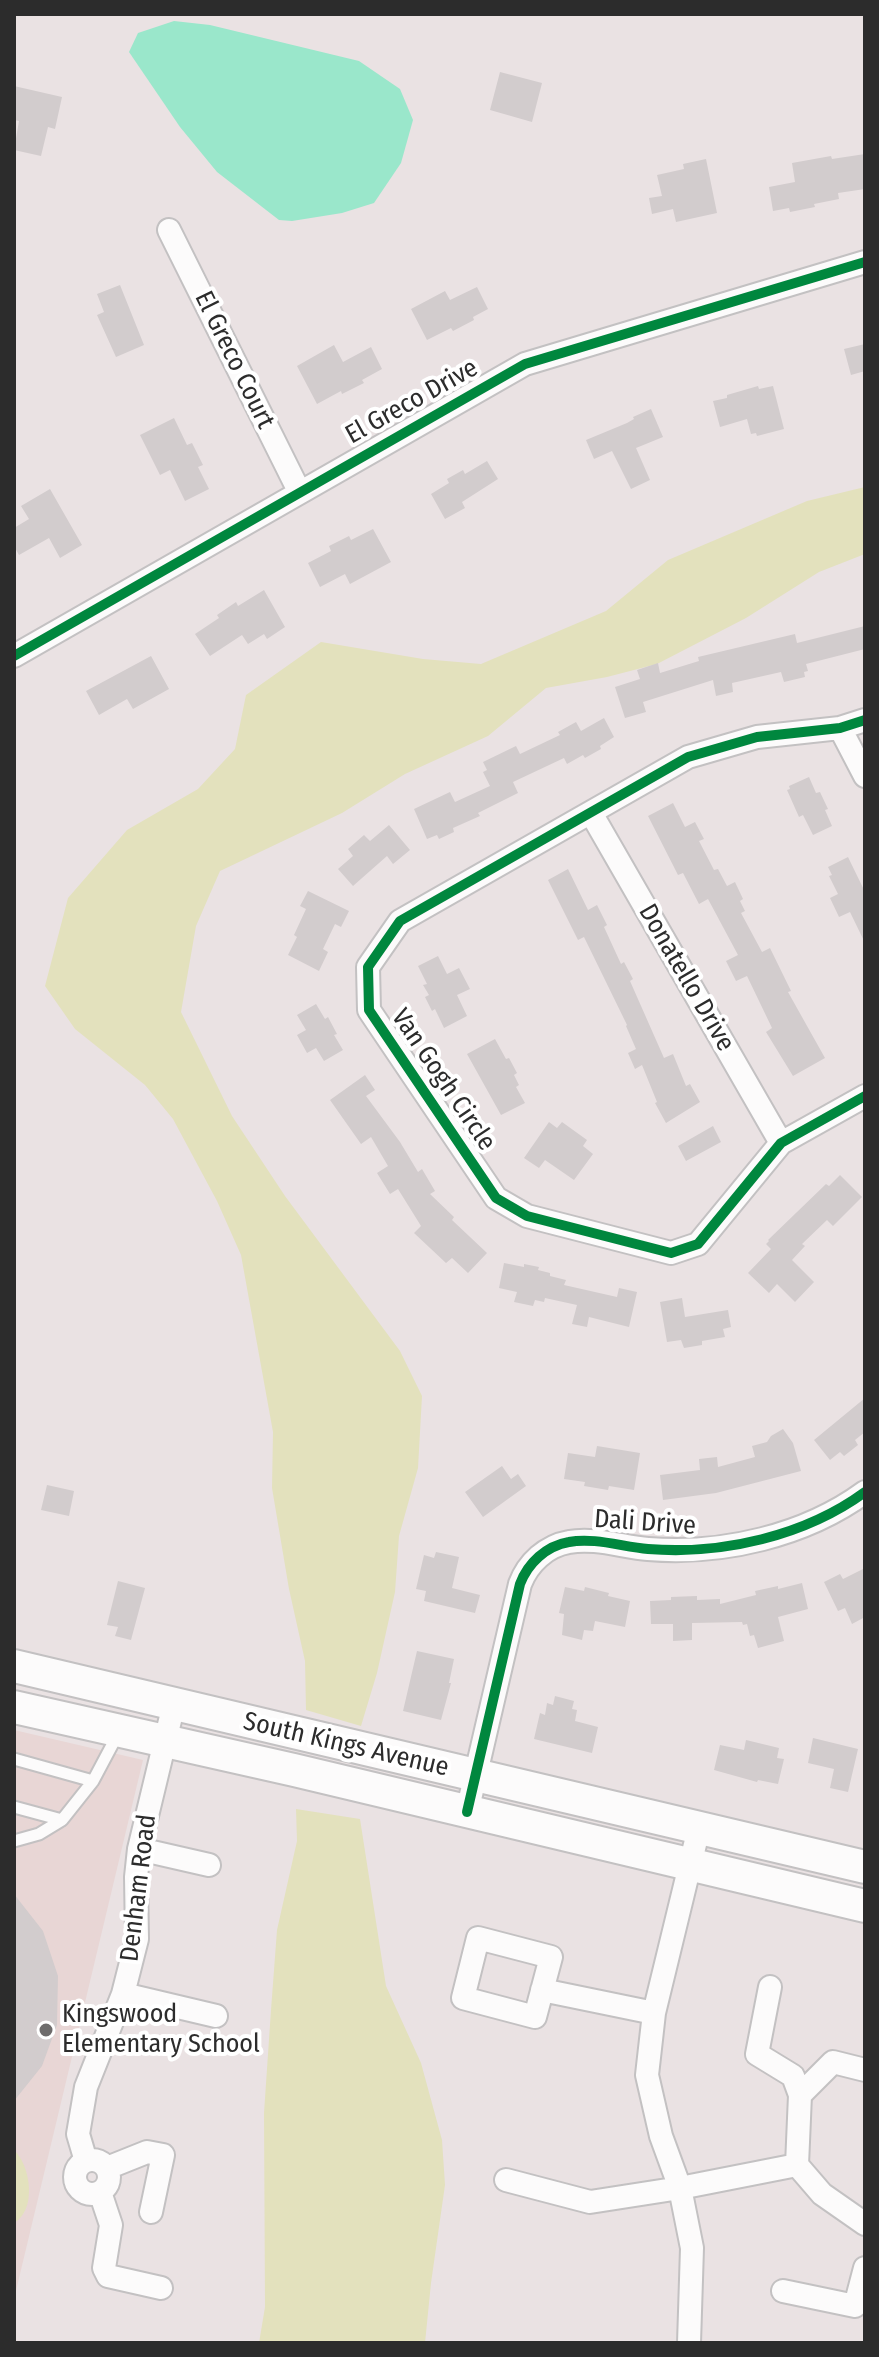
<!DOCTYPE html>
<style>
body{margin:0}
#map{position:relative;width:879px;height:2357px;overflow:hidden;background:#eae2e3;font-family:"Fira Sans Condensed",sans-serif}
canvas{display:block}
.frame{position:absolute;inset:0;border:16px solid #2c2c2c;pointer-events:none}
</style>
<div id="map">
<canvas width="879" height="2357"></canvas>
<div class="frame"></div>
</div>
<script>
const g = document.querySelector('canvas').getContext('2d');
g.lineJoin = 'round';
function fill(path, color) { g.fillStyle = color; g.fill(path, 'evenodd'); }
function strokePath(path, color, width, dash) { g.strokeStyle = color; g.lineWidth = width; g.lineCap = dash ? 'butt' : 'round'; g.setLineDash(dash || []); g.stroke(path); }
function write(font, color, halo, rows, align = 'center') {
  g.font = font + ' "Fira Sans Condensed",sans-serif'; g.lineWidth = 8; g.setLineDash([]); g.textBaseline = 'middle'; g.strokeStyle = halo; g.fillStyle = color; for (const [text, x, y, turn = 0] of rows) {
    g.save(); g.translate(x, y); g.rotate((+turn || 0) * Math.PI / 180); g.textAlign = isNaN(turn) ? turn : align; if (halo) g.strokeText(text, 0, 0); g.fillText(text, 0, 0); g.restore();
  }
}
const education = new Path2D(`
 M14,1730l129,30 -129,539z`);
const green = new Path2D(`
 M865,487v67l-46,18 -73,46 -89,46 -50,13 -61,11 -58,48 -83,38 -63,39 -122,58 -24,55 -15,86 51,104 53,80 115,155 22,45 -4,72 -19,68 -4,56 -18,81 -16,53 -55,-16 -1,-49 -16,-72 -17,-101 1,-56 -32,-177 -24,-54 -44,-82 -28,-34 -70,-56 -30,-43 23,-88 59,-68 71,-41 37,-40 11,-54 75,-53 102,17 58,5 125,-53 62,-51 139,-59z
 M296,1809l64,10 26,167 35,77 21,77 3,45 -14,98 -6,60h-166l6,-36 -1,-194 7,-103 6,-80 20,-89z
 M14,2150c17,16 23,60 0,73z`);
const water = new Path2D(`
 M174,21l36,4 149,36 41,28 13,31 -12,43 -27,40 -32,10 -50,8 -13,-1 -62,-48 -37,-45 -51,-75 9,-19z`);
const building = new Path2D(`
 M500,72l42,11 -10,39 -42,-12z
 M14,86l48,11 -7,32 -7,-2 -7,29 -27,-6 5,-29 -5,-1z
 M865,154v35l-27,4 1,6 -25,5 1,3 -25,5 -1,-4 -16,3 -4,-24 26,-5 -3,-19 39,-7 1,3z
 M706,159l11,54 -41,9 -3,-13 -21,5 -3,-16 13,-2 -5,-21 27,-6 -1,-5z
 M120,285l24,60 -28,12 -19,-42 7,-3 -7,-18z
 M477,287l11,22 -15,8 1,3 -21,11 -2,-3 -24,12 -16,-31 34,-18 5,9z
 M865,344v27l-14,4 -7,-26z
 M334,345l9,17 28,-15 11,22 -20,11 2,3 -22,11 -1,-3 -24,13 -20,-38z
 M758,386l1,3 14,-3 11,43 -27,7 -1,-3 -5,1 -4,-15 -27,8 -7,-26 14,-3v-3z
 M651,409l12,28 -27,11 14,32 -19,9 -19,-38 -18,8 -8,-19 41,-17 7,-4 -1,-2z
 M174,418l13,27 5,-2 11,22 -5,2 11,22 -24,12 -15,-31 -10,5 -20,-40z
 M487,461l11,18 -36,23 3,6 -20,11 -14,-25 18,-11 -2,-4 16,-9 2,4z
 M50,489l32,56 -22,13 -11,-20 -30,17 -5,-9v-18l15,-9 -8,-13z
 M373,529l18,33 -41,22 -5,-10 -25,13 -12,-24 23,-12 -2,-5 20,-10 2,4z
 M264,590l21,37 -18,12 -3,-5 -16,10 -6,-9 -32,21 -15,-22 24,-16 -2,-3 19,-13 2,4z
 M865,626v23l-59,15 2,7 -4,1 1,5 -21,5 -3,-10 -49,11 1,9 -17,4 -3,-16 -70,22 3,10 -21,6 -10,-31 25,-8 -3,-9 21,-7 2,10 39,-12 -1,-4 97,-23 2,9z
 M151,656l18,33 -36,20 -6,-10 -28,16 -13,-24z
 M604,718l10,19 -14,9 1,3 -16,9 -2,-3 -16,9 -3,-6 -51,24 5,11 -40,20 2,3 -27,12 1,4 -15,7 -2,-4 -10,4 -13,-30 36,-17 5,10 35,-16 -7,-14 4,-2 -4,-8 33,-16 4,8 40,-19 -2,-3 18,-10 5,9z
 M809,777l7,16 4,-1 8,17 -3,1 7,16 -19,9 -10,-20 -4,2 -12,-27 3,-1 -1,-3z
 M673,803l12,24 10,-5 9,17 -5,2 15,29 4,-1 9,17 8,-4 8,17 -3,2 5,10 -4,2 21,39 8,-4 21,43 -3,1 37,66 -32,18 -27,-44 6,-4 -25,-52 -11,5 -10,-20 12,-6 -30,-56 -9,5 -16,-31 -5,2 -30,-59z
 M389,825l21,25 -17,14 -6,-8 -34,30 -15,-17 15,-13 -5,-7 16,-14 6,6z
 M848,857l17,35v51l-15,-31 -11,5 -9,-19 8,-4 -9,-18 3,-1 -4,-8z
 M568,869l20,41 9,-5 10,20 -3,2 17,37 3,-2 9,17 -3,2 34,77 9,-4 13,32 4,-2 10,18 -34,21 -11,-20 2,-1 -15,-37 -7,4 -7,-16 8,-4 -10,-23 1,-1 -43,-88 -6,3 -30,-60z
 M308,891l41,20 -8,16 -6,-3 -12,25 5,3 -9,19 -31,-16 9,-18 -3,-2 12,-26 -6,-3z
 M438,956l9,18 12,-6 11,21 -13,6 10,21 -23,12 -9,-19 -3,2 -7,-14 4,-2 -6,-10 4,-1 -9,-18z
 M316,1004l9,15 3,-2 9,17 -3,1 9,15 -19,11 -8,-13 -9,5 -10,-18 9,-5 -9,-15z
 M495,1039l11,20 3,-1 8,15 -3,2 5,10 -3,2 9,16 -24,12 -34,-61z
 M365,1075l10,15 -9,6 34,46 18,30 4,-3 13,22 -5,3 24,23 -2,3 35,33 -19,20 -16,-15 -6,5 -32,-30 7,-7 -23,-37 -8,5 -13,-21 11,-7 -17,-29 -10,7 -31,-44z
 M549,1122l8,6 5,-6 25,18 -4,6 10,8 -19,26 -29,-20 -6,8 -15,-10z
 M713,1126l8,16 -35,19 -8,-15z
 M840,1175l22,22 -29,29 -6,-6 -25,24 3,2 -13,14 22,22 -19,20 -18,-18 -8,9 -21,-20 23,-24 -5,-5 3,-3 -1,-1 58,-56 3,2z
 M504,1263l20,4v-3l15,3 -1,3 12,3v3l16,4 -2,5 53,12 2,-9 18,4 -8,35 -40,-10 -2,10 -15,-3 5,-19 -32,-7 -1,4 -9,-2 -2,6 -19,-4 3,-10 -18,-4z
 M682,1298l3,19 43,-7 3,17 -8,2 2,8 -23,4v4l-18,3 -3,-8 -14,2 -7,-40z
 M865,1398v34l-10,8 3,5 -14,11 -4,-4 -10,8 -16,-20z
 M783,1429l10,14 8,28 -85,22 -53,7 -3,-25 40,-5 -1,-11 18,-2 1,10 37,-10 -3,-11 15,-4 4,-6z
 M597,1446l43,7 -6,37 -25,-4 -1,4 -24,-4 1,-4 -21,-3 4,-26 27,4z
 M502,1466l9,13 7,-5 8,12 -43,31 -18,-25z
 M47,1485l27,6 -5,25 -28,-6z
 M436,1552l23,5 -7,31 28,7 -5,18 -51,-12 2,-10 -10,-2 8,-34 10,3z
 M865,1568v49l-13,7 -7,-16 -7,3 -14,-29 16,-8 3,5z
 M118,1581l27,7 -14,52 -16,-4 3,-9 -11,-2z
 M802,1583l6,26 -30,8 6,24 -26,7 -4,-13 -4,1 -3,-12 -4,1 -1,-3 -50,1v17l-19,1v-17h-22l-1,-23 21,-1v-3l26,-1v4l23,-1v5l36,-9 -1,-4 23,-5v3z
 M565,1587l19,4 1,-4 24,6 -1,3 22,5 -5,26 -30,-6 -2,10 -9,-1 -2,10 -20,-5 2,-21 -5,-1z
 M417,1651l37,8 -5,24h2l-10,37 -38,-9z
 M555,1696l19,5 -2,8 5,1 -2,11 23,6 -6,26 -58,-14 6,-26 5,2 2,-12 6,2z
 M813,1738l45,11 -10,43 -18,-4 4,-19 -26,-6z
 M746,1740l33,8 -2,10 7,1 -6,25 -20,-4 -1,2 -43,-12 6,-25 24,5z
 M14,1894l29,37 15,45 -1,49 -15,41 -28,35z`);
const lane = new Path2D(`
 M14,1759l79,22
 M14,1807l48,13 31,-39 26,-49
 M14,1841l25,-7 23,-14`);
const street = new Path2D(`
 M169,230l130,261
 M14,656l511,-292 340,-102
 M865,720l-25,8 -83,9 -69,20 -288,164 -32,46 1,43 127,188 31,18 144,37 27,-9 83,-101 84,-47
 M840,728l25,48
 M591,813l190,330
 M467,1812l53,-228c8,-21 26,-38 49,-42 25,-5 54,5 79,7 74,6 157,-13 217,-57
 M139,1849l70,16
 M478,1938l73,19 -16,60 -72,-19z
 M770,1987l-13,67 36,22 7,19 -3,70
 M542,1990l112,23
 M123,1994l93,22
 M800,2095l33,-33 32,8
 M75 2177a17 17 0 1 1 34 0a17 17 0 1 1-34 0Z
 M86,2161l-8,-27 8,-47 37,-93 14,-55 -1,-62 3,-28 35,-145
 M797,2165l25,29 43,30
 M107,2168l40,-16 16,3 -12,57
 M506,2180l84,22 90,-14 117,-23
 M100,2192l11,33 -7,43 4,8 53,12
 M783,2291l72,15 10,-38
 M689,2343l3,-95 -12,-60 -19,-52 -14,-61 7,-62 45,-185`);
const secondary = new Path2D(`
 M14,1666l851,201
 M14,1707l280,63 571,136`);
const cycleway = new Path2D(`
 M14,656l511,-292 340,-102
 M865,720l-25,8 -83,9 -69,20 -288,164 -32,46 1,43 127,188 31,18 144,37 27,-9 83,-101 84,-47
 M467,1812l53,-228c8,-21 26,-38 49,-42 25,-5 54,5 79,7 74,6 157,-13 217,-57`);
const markers = [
 [46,2030,8,"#6e6c6c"]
];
const streetNames = [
 ["El Greco Court",234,360,64],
 ["El Greco Drive",412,402,-29],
 ["Donatello Drive",686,978,60],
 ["Van Gogh Circle",443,1080,56],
 ["Dali Drive",645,1523,4],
 ["South Kings Avenue",346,1745,13],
 ["Denham Road",139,1888,-83]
];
const poiNames = [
 ["Kingswood",62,2015],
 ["Elementary School",62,2045]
];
fill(education, '#e8d6d5');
fill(green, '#e3e1bd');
fill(water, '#9ae7cb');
fill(building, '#d2cccd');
strokePath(lane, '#c3c1c2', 15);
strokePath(street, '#c3c1c2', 26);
strokePath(secondary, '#c3c1c2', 36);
strokePath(lane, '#fcfbfb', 11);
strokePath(street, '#fcfbfb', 22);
strokePath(secondary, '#fcfbfb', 32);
strokePath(cycleway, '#00873e', 10);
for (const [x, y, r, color] of markers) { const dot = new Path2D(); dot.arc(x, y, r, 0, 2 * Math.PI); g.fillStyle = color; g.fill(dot); strokePath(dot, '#fff', 3); }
write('26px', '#2c2c2c', '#fff', streetNames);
write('26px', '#2c2c2c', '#fff', poiNames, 'left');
</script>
